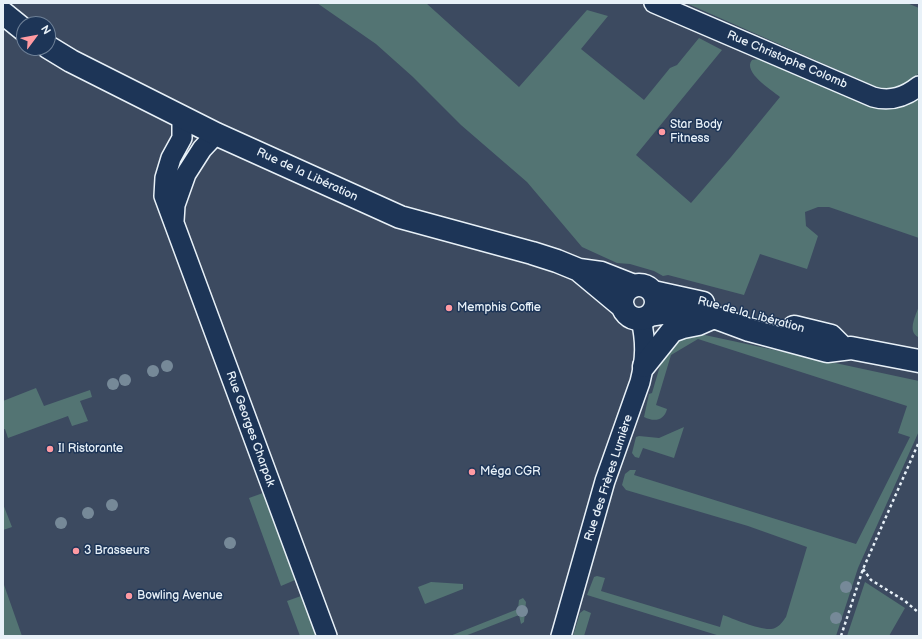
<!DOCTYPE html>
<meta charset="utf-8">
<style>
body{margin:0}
#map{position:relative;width:922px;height:639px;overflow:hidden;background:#2b3f5b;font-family:"Balsamiq Sans",sans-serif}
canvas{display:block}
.frame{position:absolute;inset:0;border:4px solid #e8f1f8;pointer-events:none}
.north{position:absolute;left:16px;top:16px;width:40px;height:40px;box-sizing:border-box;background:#1d3557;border:1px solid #6e8097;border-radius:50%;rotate:58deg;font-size:11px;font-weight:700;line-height:16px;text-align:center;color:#e8f1f8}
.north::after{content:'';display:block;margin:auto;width:14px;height:18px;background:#ff9aa2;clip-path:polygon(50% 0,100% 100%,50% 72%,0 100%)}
</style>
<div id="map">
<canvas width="922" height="639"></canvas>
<div class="frame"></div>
<div class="north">N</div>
</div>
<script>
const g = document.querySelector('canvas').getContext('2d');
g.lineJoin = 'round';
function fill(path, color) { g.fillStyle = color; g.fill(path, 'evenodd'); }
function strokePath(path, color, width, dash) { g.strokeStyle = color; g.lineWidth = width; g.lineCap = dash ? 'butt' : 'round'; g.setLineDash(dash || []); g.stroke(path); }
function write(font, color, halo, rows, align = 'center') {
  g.font = font + ' "Balsamiq Sans",sans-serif'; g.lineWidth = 3; g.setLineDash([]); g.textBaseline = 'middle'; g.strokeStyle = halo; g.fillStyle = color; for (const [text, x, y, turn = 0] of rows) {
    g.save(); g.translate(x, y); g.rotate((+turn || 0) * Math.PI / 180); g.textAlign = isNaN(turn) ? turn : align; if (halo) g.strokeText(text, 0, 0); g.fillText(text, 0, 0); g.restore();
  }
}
const built = new Path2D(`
 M3,3h916v633h-916zM24,24h24v24h-24z`);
const green = new Path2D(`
 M317,3h109l93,84 68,-77 21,6 -27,33 63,51 26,-32 7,-3 22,-27 23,12 -86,105 55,48 40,-46 49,-60c-8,-7 -38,-25 -28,-37l6,-1 126,49 35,-12v142l-90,-31h-11l-13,5 1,14 12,10 -11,33 -47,-15 -16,41 -76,-20 -5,1 -9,-5 -24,-7 -13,-1 -35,-16 -55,-65 -66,-57 -48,-48 -37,-33z
 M686,3h221l12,5v65c-13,12 -27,19 -45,13z
 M919,306v30l-1,1c-11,-6 -2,-22 1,-31z
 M700,334l219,47v50l-61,137 -22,68h-116l-133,-41 7,-18 3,-1 8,2 -4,13 119,36 3,-12c11,4 43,18 52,13 5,-2 8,-7 11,-11l21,-70 -59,-21 -122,-36 -4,-5 3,-11 5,-4h6l-2,5 222,69 54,-107 -12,-4 9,-27 -209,-67 -27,16 -15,50 11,4c-3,12 -13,13 -23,8l5,-23 3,-1 10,-34 14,-16 13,-7z
 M36,388l8,18 46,-16 2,7 -12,4 8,20 -16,5 -4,-10 -60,22 -3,-9h-2v-28z
 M684,427l-10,31 -31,-10 -4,10 -4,-1 -3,-4 4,-16 3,-1 20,2z
 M263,493l32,87 -14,6 -32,-88z
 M3,504l9,23 -9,3z
 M3,582l19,54h-19z
 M431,582l32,2v5l-38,15 -7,-17z
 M865,582l40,26 -16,28h-42z
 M301,596l16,40h-17l-13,-35z
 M523,598l3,4 -2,20 -3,2 -2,-9 -54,21h-15l68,-27 1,-9z
 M584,610l7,3 -7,23h-11l7,-23z`);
const path = new Path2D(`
 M863,569l8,11 34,21 14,12
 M841,636l22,-67 56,-127`);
const minor = new Path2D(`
 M654,3l219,94c18,5 32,0 46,-11
 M182,116v22l-11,20 -6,20 -1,18 163,440
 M174,221l1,-16 11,-31 16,-25 14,-15
 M561,636l44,-155 35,-99c6,-24 6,-40 1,-63`);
const secondary = new Path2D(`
 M3,13l21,17
 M48,47l23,14 145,73 184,83 132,36 25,8 22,9 22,3 33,13
 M581,272l42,35
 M622 302a17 17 0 1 1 34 0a17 17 0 1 1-34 0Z
 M653,292l50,11
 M650,315l26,-4h15l23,6 35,13 78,21 24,-3 68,13
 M794,327l37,9 13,13
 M644,366l28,-35 11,-4 15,-3 16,-7`);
const trees = [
 [167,366],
 [153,371],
 [125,380],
 [113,384],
 [112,505],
 [88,513],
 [61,523],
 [230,543],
 [846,587],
 [522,611],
 [836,618]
];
const markers = [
 [662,132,4,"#ff9aa2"],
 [449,308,4,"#ff9aa2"],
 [50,449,4,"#ff9aa2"],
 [472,472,4,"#ff9aa2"],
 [76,551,4,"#ff9aa2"],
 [129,596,4,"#ff9aa2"]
];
const streetNames = [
 ["Rue Christophe Colomb",787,60,23],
 ["Rue de la Libération",307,175,25],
 ["Rue de la Libération",751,315,15],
 ["Rue Georges Charpak",250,429,70],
 ["Rue des Frères Lumière",609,478,-72]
];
const poiNames = [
 ["Star Body",670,125],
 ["Fitness",670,139],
 ["Memphis Coffie",457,308],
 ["Il Ristorante",58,449],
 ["Méga CGR",480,472],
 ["3 Brasseurs",84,551],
 ["Bowling Avenue",137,596]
];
fill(built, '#3c4a60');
fill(green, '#537473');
strokePath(minor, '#e8f1f8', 22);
strokePath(secondary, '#e8f1f8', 25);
strokePath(path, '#e8f1f8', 2.5, [3, 3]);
strokePath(minor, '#1d3557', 19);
strokePath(secondary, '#1d3557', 22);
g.fillStyle = '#768998';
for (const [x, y] of trees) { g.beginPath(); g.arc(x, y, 6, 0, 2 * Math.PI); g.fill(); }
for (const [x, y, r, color] of markers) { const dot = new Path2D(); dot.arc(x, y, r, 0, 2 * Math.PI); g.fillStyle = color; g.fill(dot); strokePath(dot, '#1d3557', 1.5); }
write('12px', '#e8f1f8', '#1d3557', streetNames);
write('12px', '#e8f1f8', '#1d3557', poiNames, 'left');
</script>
